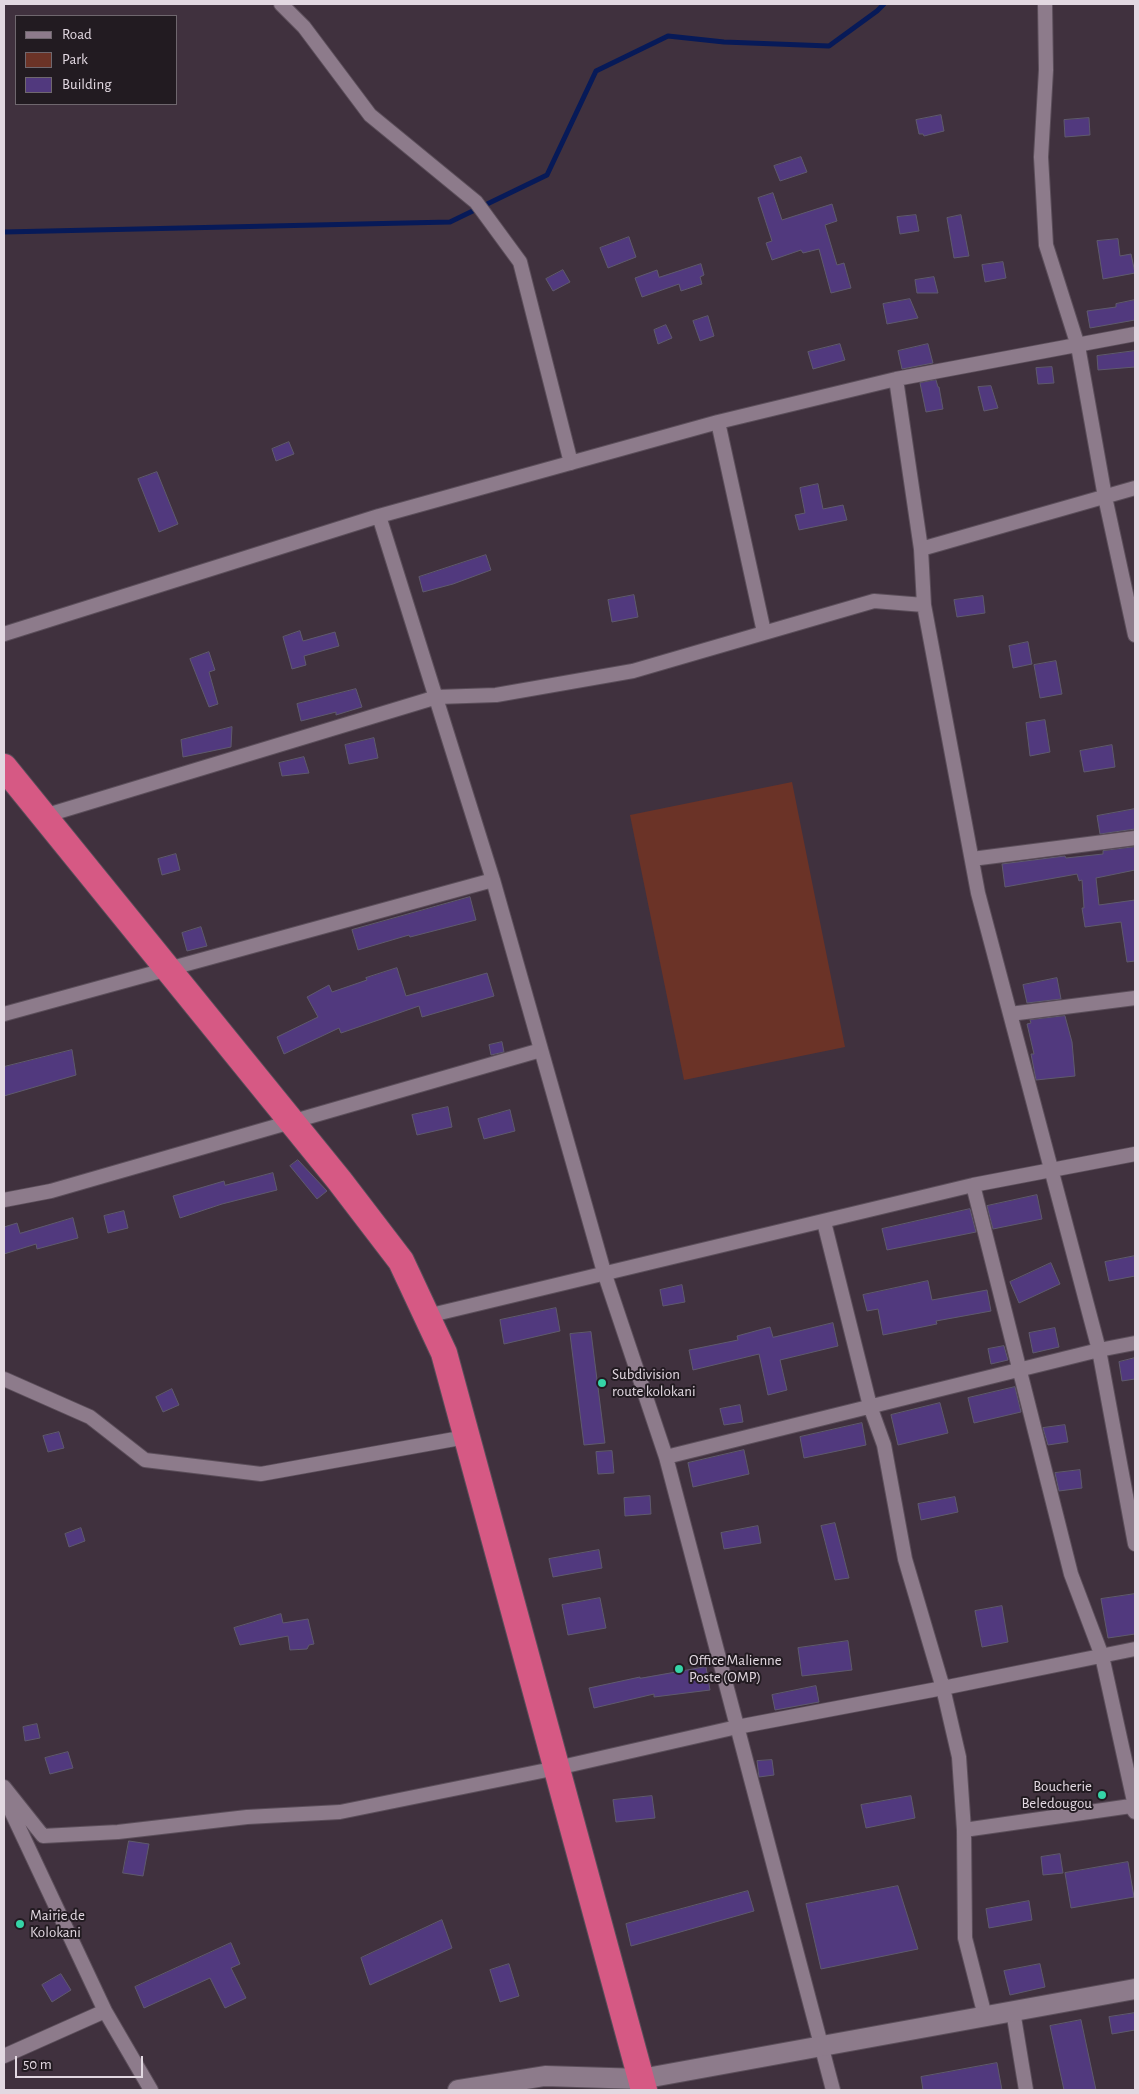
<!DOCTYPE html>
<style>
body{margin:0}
#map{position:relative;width:1139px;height:2094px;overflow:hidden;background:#40313e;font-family:"Alegreya Sans",sans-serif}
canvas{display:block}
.frame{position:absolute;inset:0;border:5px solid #e2d8e1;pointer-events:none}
.legend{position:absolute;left:15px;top:15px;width:162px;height:90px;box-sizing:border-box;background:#221b21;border:1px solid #6f676e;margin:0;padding:6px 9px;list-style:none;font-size:15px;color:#e2d8e1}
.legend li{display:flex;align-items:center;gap:10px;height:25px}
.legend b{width:25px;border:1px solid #6f676e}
.scale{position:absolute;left:15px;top:2056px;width:128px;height:22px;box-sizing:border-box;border:2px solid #e2d8e1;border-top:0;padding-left:6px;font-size:15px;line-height:18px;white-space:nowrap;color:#e2d8e1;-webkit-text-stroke:4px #221b21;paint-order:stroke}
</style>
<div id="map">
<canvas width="1139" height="2094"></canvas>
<div class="frame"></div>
<ul class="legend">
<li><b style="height:6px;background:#8d7b8b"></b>Road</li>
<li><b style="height:14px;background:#6b3327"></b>Park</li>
<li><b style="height:14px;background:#51397e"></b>Building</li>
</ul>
<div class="scale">50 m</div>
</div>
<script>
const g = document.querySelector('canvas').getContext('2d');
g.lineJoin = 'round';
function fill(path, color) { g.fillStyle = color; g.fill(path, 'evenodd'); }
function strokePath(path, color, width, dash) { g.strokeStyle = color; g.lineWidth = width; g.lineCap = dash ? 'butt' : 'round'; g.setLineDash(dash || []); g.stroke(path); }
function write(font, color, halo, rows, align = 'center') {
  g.font = font + ' "Alegreya Sans",sans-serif'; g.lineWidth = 4; g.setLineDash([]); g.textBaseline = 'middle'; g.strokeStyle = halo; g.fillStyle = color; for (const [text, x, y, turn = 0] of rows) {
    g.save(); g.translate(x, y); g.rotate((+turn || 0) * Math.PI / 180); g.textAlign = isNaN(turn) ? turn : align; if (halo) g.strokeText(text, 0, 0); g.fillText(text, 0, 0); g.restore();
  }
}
const green = new Path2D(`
 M792,782l53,265 -161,33 -54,-265z`);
const stream = new Path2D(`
 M4,232l446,-10 97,-47 49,-104 72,-35 56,6 105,4 48,-35 7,-7`);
const building = new Path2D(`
 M941,115l3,16 -20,5 -1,-2h-4l-3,-14z
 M1089,118l1,17 -25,2 -1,-17z
 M801,157l6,15 -27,9 -6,-15z
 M773,193l9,27 50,-16 5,17 -12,4 12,40 7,-2 7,25 -20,5 -12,-44 -16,4 -2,-3 -29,10 -6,-17 6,-2 -14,-43z
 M916,215l3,16 -19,3 -3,-17z
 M961,215l8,41 -15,2 -7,-40z
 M629,237l7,20 -28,11 -8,-20z
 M1118,239l2,17 11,-2 4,19 -32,6 -6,-38z
 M1003,262l3,16 -21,4 -3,-17z
 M701,264l3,11 -4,2 2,7 -21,7 -2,-7 -37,13 -7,-19 22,-8 2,7z
 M563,270l7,12 -17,9 -7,-12z
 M934,277l4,16h-21l-2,-13z
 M910,299l8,19 -31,6 -4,-20z
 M1135,300v20l-45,8 -3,-17 29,-4v-3z
 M708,316l6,20 -14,5 -7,-20z
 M666,325l6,13 -14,6 -4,-14z
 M840,344l5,16 -32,9 -5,-17z
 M928,344l5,19 -31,6 -4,-18z
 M1135,351v16l-37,3 -1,-14z
 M1052,367l2,16 -16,1 -2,-16z
 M936,380l2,7h1l4,22 -17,3 -6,-29z
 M991,386l7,22 -14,3 -6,-24z
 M289,442l5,12 -18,7 -4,-12z
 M157,472l21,52 -19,8 -21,-53z
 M818,484l5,25 20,-4 4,15 -48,10 -4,-15 10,-2 -5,-25z
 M486,555l5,15 -38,14 -30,8 -4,-15z
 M634,595l4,22 -26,5 -4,-22z
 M983,596l2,17 -28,4 -3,-17z
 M300,631l3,10 32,-9 4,14 -35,10 2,9 -14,4 -9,-32z
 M1028,642l4,22 -19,4 -4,-22z
 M209,652l6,18 -6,2 9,32 -9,3 -19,-48z
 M1056,661l6,33 -22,4 -6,-33z
 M356,689l6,18 -26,8v-3l-35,9 -4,-17z
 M1045,720l5,32 -20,4 -4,-33z
 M232,727l-1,20 -48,10 -2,-17z
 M374,738l4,20 -29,6 -4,-19z
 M1112,745l3,22 -31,5 -4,-21z
 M304,757l5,16 -27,3 -3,-13z
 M1135,809v20l-35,5 -3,-18z
 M1135,847v23l-39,8 3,27 36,-5v61l-8,1 -6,-40 -36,5 -3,-19h2l-2,-28 -3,1 -2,-7 -72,13 -3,-23 63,-8 1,2 37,-4v-3z
 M176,854l4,16 -18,5 -4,-16z
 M470,897l6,23 -66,17 -1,-2 -51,15 -6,-20z
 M201,927l6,19 -20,5 -5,-18z
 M397,968l9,28 81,-23 7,23 -72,21 -3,-11 -78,27 -2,-5 -55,26 -7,-17 41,-20 -11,-20 22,-12 3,7 35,-12 -1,-2z
 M1057,978l4,21 -34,4 -4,-18z
 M1065,1016l7,26 3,34 -39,4 -5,-26h3l-7,-30 4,-1 -1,-3z
 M502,1042l2,10 -13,3 -2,-10z
 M72,1050l4,25 -72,21v-29z
 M448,1107l4,20 -35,8 -5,-20z
 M510,1110l5,21 -31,8 -6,-20z
 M298,1160l29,31 -10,8 -27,-33z
 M273,1173l4,17 -55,14 -42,14 -7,-22 51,-15 1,4z
 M1037,1195l5,24 -49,10 -6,-23z
 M970,1209l6,23 -89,18 -5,-21z
 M124,1211l4,17 -20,5 -4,-17z
 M73,1218l5,20 -41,11 -1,-5 -32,10v-27l13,-4 3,10z
 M1135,1256v20l-26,5 -4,-19z
 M1051,1263l9,21 -41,19 -9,-21z
 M928,1281l4,19 55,-10 4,21 -55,10 1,3 -54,11 -5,-26 -11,2 -4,-16z
 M682,1285l3,17 -22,4 -3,-16z
 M556,1308l4,23 -56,13 -4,-24z
 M833,1323l5,23 -58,14 7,30 -19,5 -9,-41 -66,16 -4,-20 49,-10 -1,-4 33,-9 3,10z
 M1055,1328l4,19 -26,6 -4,-20z
 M591,1332l14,111 -21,2 -14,-111z
 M1004,1346l4,14 -17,4 -3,-15z
 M1135,1358v21l-13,2 -3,-19z
 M1015,1387l6,25 -47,11 -6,-25z
 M172,1389l7,16 -16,7 -7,-15z
 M940,1403l8,30 -50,12 -7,-30z
 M740,1405l3,17 -19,3 -4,-16z
 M862,1423l4,22 -62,13 -4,-21z
 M1065,1425l3,17 -20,3 -5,-17z
 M59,1432l5,16 -16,4 -5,-16z
 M744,1450l5,24 -56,13 -5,-24z
 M612,1451l2,22 -16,1 -2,-22z
 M1080,1470l2,18 -23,3 -4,-18z
 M650,1496l1,18 -26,2 -1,-18z
 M955,1497l3,15 -37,8 -3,-16z
 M835,1523l14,55 -14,2 -14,-54z
 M758,1526l3,17 -37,6 -3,-16z
 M81,1528l4,13 -16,6 -4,-13z
 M599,1550l3,18 -49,9 -4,-18z
 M1135,1594v40l-27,4 -7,-39z
 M600,1598l6,30 -38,7 -6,-30z
 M1002,1606l6,36 -26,5 -7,-36z
 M281,1614l2,9 25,-4 6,25 -5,1 -2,4 -17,1 -2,-14 -48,9 -6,-17z
 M848,1641l4,29 -50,6 -4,-28z
 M706,1667l4,23 -56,7v-3l-60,14 -5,-20 51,-11v1z
 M816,1686l3,16 -44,8 -3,-15z
 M37,1724l3,14 -15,3 -2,-14z
 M68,1752l5,16 -23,6 -5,-16z
 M772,1760l2,15 -15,2 -2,-16z
 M652,1796l3,22 -39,4 -3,-22z
 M911,1796l4,22 -49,10 -5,-23z
 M129,1841l20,3 -6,32 -20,-3z
 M1060,1854l3,19 -20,2 -2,-18z
 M1128,1862l6,35 -63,11 -6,-35z
 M898,1886l20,63 -97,20 -15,-65z
 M748,1891l6,20 -123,35 -5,-22z
 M1029,1901l3,19 -43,8 -3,-19z
 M442,1920l10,28 -82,37 -9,-27z
 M231,1943l9,21 -9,4 15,30 -21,10 -15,-30 -66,30 -9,-21z
 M509,1964l10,32 -19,6 -10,-32z
 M1040,1964l5,23 -35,8 -6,-24z
 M61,1974l10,16 -19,12 -10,-17z
 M1135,2013v17l-23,4 -3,-17z
 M1081,2020l15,70h-32l-14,-64z
 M997,2063l5,27h-79l-2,-13z`);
const street = new Path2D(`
 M281,4l23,23 66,88 106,87 44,60 51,201
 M1045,4l1,66 -5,87 5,88 32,101 27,151 30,138
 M896,379l25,170 3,56 54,288 121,457 36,194
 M718,422l46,210
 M379,516l114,364 111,392 62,185 167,633
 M921,549l214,-61
 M4,634l375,-118 339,-94 178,-43 239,-45
 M44,816l393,-119 59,-2 137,-24 241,-70 50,4
 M972,859l163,-21
 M4,1014l489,-134
 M1010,1014l125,-16
 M973,1185l98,389 31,82 33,150
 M4,1200l47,-9 490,-141
 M824,1222l46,184 14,39 21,114 38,129 16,69 5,73 1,108 20,78
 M427,1316l546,-131 162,-31
 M4,1379l86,38 55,43 116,14 205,-37
 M666,1457l433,-107 36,-7
 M4,1787l39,49 75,-4 129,-15 93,-5 217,-44 180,-41 206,-39 192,-39
 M4,1796l101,215 46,79
 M964,1830l167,-24 4,6
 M1013,2011l13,79
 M4,2056l101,-45`);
const secondary = new Path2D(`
 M458,2090l87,-14 96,3 494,-90`);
const highway = new Path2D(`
 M4,767l335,413 62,81 43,92 200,737`);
const markers = [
 [602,1383,5,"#35d4a7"],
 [679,1669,5,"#35d4a7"],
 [1102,1795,5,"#35d4a7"],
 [20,1924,5,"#35d4a7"]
];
const poiNames = [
 ["Subdivision",612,1374],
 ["route kolokani",612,1391],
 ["Office Malienne",689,1660],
 ["Poste (OMP)",689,1677],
 ["Boucherie",1092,1786,"right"],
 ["Beledougou",1092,1803,"right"],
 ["Mairie de",30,1915],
 ["Kolokani",30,1932]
];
fill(green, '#6b3327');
strokePath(stream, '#071a58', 5);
fill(building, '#51397e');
strokePath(building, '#5f5a6d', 1);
strokePath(street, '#5b4e5a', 16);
strokePath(secondary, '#5b4e5a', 22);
strokePath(highway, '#5b4e5a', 28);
strokePath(street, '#8d7b8b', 14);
strokePath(secondary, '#8d7b8b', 20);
strokePath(highway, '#d65984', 26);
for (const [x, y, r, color] of markers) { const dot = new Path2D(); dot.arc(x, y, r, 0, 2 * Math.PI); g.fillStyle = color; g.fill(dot); strokePath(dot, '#221b21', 2); }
write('15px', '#e2d8e1', '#221b21', poiNames, 'left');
</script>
